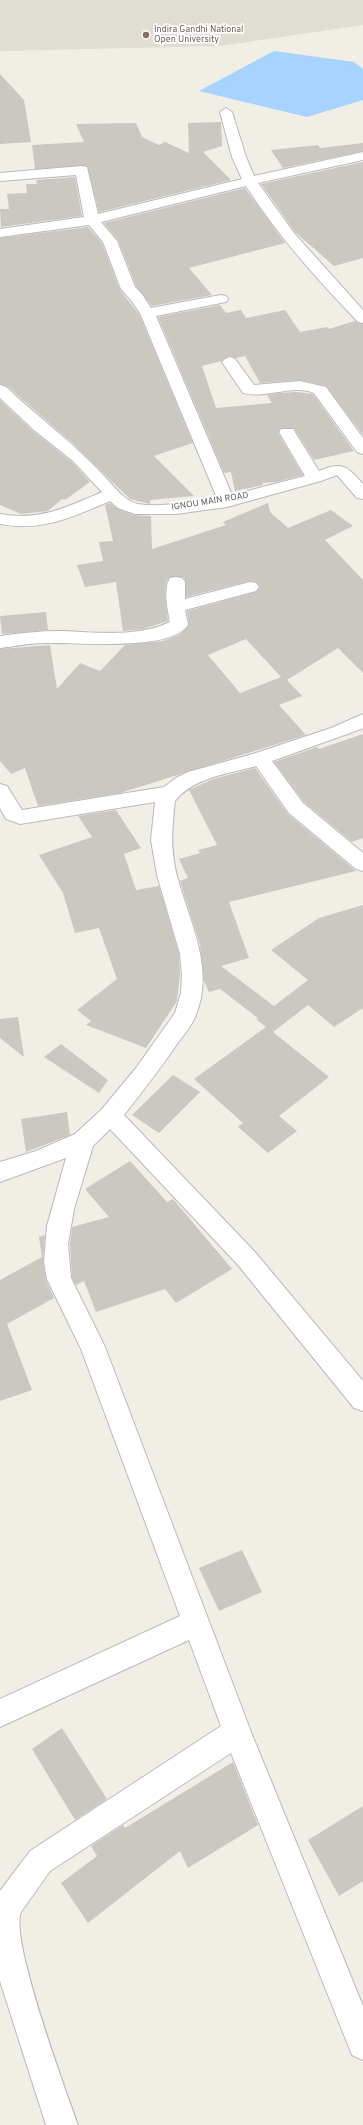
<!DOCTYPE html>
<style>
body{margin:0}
canvas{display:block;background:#f0eee5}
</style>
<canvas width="363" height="2125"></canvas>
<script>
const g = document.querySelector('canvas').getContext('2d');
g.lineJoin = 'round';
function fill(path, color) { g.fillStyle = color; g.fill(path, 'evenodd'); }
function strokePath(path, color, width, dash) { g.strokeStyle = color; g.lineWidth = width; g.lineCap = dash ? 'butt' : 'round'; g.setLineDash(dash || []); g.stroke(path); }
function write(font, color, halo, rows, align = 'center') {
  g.font = font + ' Overpass,sans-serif'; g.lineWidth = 3.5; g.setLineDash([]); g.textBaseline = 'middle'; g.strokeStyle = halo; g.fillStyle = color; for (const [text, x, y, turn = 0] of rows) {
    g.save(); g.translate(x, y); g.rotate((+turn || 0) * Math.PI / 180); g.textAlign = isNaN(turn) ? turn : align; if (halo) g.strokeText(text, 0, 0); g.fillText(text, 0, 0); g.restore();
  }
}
const education = new Path2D(`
 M0,0h363v25l-143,21 -220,5z`);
const water = new Path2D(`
 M274,51l80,11 9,7v31l-56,17 -108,-26z`);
const building = new Path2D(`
 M0,74l24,26 7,42 -31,2z
 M221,122l1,24 -19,6 28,28 -132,32 -12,-46 -52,3 -3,-24 52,-3 -8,-18 60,-1 6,14 17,8 6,-3 24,11 -1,-30z
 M363,143v8l-80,17 -12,-18 47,-5 2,3z
 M363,162v96l-29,8 -39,-34 -34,-48z
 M75,177l7,39 -81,11 -1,-18h9l-2,-15 20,-1 -1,-9h11l-1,-4z
 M245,188l40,55 -96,25 23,27 -60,11 -16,-20 -18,-46 -14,-17z
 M88,227l14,16 18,47 19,24 54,129 -39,13 40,40 -44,4v4l-20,-5 -59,-57 -64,-56 -7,-2v-146z
 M220,305l6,8 15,-3 5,8 39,-8 15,22 27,-5 2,2 26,-8 8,3v111l-37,-49 -26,-6 -40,3 -15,-27 -9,2 -7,-2 -8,5 -19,5 14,42 56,-5 -5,-8 12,-2 18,-1 16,2 41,57 -40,9 -20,-32h-13l-3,5 25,42 -27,7 -14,1 1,2 -28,6 -4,-19 -7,1 -66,-156z
 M0,400l33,31 39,31 18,20 -25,18 -3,-1 -14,12 -27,3 -21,-9z
 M110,503l8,6 16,6 17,1 1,33 74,-24 -3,-3 45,-19 2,9 18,16 43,-18 22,16 -28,14 38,40v93l-25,-25 -51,32 15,16 -23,9 27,30 -186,58 -82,13 -13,-38 -14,6 -11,-13v-112l50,-4 7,44 23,-26 20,8 25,-26 38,-4 16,-6 10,-10 -2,-14 69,-19 4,-5 -4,-5 -6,-1 -64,16v-15l-3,-5h-13l-4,5 -1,12 3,27 -25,8 -20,2 -7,-49 -31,5 -8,-22 26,-4 -4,-19 14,-1 -8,-36zM246,639l35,38 -41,16 -32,-38z
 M46,612l2,18 -46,4 -2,-18z
 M363,734v104l-11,4 -48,-40 -30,-40 43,-15 2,2z
 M255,768l33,46 68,57 -127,31 20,56 -28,8 53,40 34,-26 -37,-30 48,-32 44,-13v103l-29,19 -26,-22 -35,27 56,45 -50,39 18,15 -29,22 -30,-26 5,-4 -49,-44 72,-52 -10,-8 2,-1 -38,-29 -11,3 -5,-11 -4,-36 -20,-64 8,-3 -9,-19 21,-6 -2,-3 19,-5 -28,-55 24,-11z
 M116,810l25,38 -17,6 12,36 23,-4 20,68 1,21 -3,26 -31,47 -60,-23 5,-4 -14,-11 40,-31 -18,-51 -24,5 -12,-40 -24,-38 53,-18 -14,-21z
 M18,1017l6,40 -24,-19v-19z
 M61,1044l47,36 -9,13 -55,-36z
 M173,1075l27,17 -41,41 -27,-18z
 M67,1112l3,23 -44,17 -5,-33z
 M130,1161l37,41 6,-3 59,70 -56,34 -11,-14 -69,23 -12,-31 -8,4 -4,-7 -2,-34 2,-17 37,-10 -24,-28z
 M45,1235l-2,27 3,18 8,18 -47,26 25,66 -32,11v-121l42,-23 -3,-20z
 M242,1550l20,42 -43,19 -20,-43z
 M62,1728l45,71 -32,21 -43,-71z
 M233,1762l25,63 -70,43 -8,-17 -92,72 -27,-40 36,-27 -6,-10 32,-21 2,3z
 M363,1806v75l-24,15 -31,-56z`);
const minor = new Path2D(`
 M226,108l6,4 14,45 8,19 109,-24v8l-105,23 36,50 69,77v13l-5,-1c-41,-43 -80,-86 -112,-136l-145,36 16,19 18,46 7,7 9,14 70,-13 5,1 2,3 -2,3 -70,14 76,179 73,-19 -26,-44 2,-3h12l26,42c24,-10 28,-5 44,13v15l-6,-1 -20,-23 -16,6 -94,26 -51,7h-41l-17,-6 -8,-7c-38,16 -68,31 -110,23v-10c40,7 65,-6 102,-22l-29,-31 -39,-31 -34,-32v-13l6,2c33,31 70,58 101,92 8,9 19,23 31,25 21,4 58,-3 79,-6l-77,-185 -9,-13 -10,-11 -18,-47 -14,-17 -89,12v-8l84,-12 -8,-42 -76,6v-8l82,-7 5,1 11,47 144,-35 -10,-22 -12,-45z
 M230,357l5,2 19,26 46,-4 26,6 37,51v16l-6,-2 -43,-59c-22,-9 -47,6 -71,0l-21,-31 3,-3z
 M176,577l6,1 3,4v17l65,-17 6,1 3,4 -3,4 -71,19 3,15c-17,27 -113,17 -142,18 -16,0 -31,3 -46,5v-12c20,-3 40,-5 61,-5 36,1 75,7 109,-9 -2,-12 -7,-33 0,-44z
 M363,714v14l-2,1 -89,32 31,42 60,50v18l-7,-2 -67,-56 -33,-47c-28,8 -62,11 -81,35 -3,28 -5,46 2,75 12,45 39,94 18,141 -4,10 -12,19 -18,27 -17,25 -35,48 -53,71l130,136 109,130v30l-9,-3 -116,-143 -128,-136 -17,17 -19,63 -6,35 3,34 34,69 146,385 112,274v54l-11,-5 -121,-302 -181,118 -29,41c-12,26 45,179 57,213h-32l-46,-144v-90l30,-40 191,-125 -32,-86 -189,87v-28l180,-83 -99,-267 -34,-70 -3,-17 3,-36 19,-68 -66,24v-20l36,-11 39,-17 27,-25 34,-41 39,-55 6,-20 1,-18 -2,-21 -23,-79 -6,-35 4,-38 -135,22 -14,-5 -6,-11v-24l7,2 15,24 142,-23 12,-9 12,-6 65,-18 78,-26z`);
const markers = [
 [146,35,4,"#8d6e63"]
];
const farEducationnames = [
 ["Indira Gandhi National",154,30],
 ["Open University",154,40]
];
const farStreetnames = [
 ["IGNOU MAIN ROAD",210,502,-9]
];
fill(education, '#e0ddd3');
fill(water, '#a6d3ff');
fill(building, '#cbc8c2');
strokePath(minor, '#b8babf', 2);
fill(minor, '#fff');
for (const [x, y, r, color] of markers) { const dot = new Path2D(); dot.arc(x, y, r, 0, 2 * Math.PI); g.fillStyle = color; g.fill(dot); strokePath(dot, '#fff', 1.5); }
write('9px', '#785e54', '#fff', farEducationnames, 'left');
write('9px', '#5d6066', '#fff', farStreetnames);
</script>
